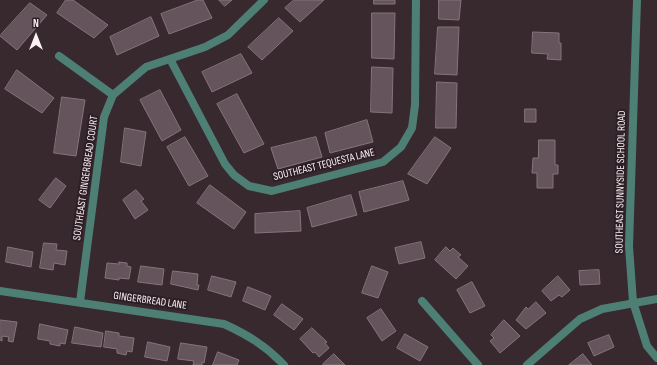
<!DOCTYPE html>
<style>
body{margin:0}
#map{position:relative;width:657px;height:365px;overflow:hidden;background:#38292f;font-family:"Sofia Sans Condensed",sans-serif}
canvas{display:block}
.north{position:absolute;left:16px;top:16px;width:40px;height:40px;-webkit-text-stroke:3px #2d1f26;paint-order:stroke;rotate:0deg;font-size:11px;font-weight:700;line-height:16px;text-align:center;color:#fbf0f5}
.north::after{content:'';display:block;margin:auto;width:14px;height:18px;background:#fbf0f5;clip-path:polygon(50% 0,100% 100%,50% 72%,0 100%)}
</style>
<div id="map">
<canvas width="657" height="365"></canvas>
<div class="north">N</div>
</div>
<script>
const g = document.querySelector('canvas').getContext('2d');
g.lineJoin = 'round';
function fill(path, color) { g.fillStyle = color; g.fill(path, 'evenodd'); }
function strokePath(path, color, width, dash) { g.strokeStyle = color; g.lineWidth = width; g.lineCap = dash ? 'butt' : 'round'; g.setLineDash(dash || []); g.stroke(path); }
function write(font, color, halo, rows, align = 'center') {
  g.font = font + ' "Sofia Sans Condensed",sans-serif'; g.lineWidth = 4; g.setLineDash([]); g.textBaseline = 'middle'; g.strokeStyle = halo; g.fillStyle = color; for (const [text, x, y, turn = 0] of rows) {
    g.save(); g.translate(x, y); g.rotate((+turn || 0) * Math.PI / 180); g.textAlign = isNaN(turn) ? turn : align; if (halo) g.strokeText(text, 0, 0); g.fillText(text, 0, 0); g.restore();
  }
}
const building = new Path2D(`
 M66,0h7l35,25 -14,13 -37,-25z
 M198,0h5l9,18 -43,16 -8,-20z
 M219,0h13l-7,6z
 M294,0h30l-24,22 -15,-14z
 M374,0h21v4h-21z
 M439,0h22l-2,20 -20,-1z
 M30,3l17,12 -30,35 -17,-14z
 M372,13h23l-1,46 -22,-1z
 M151,17l8,19 -42,19 -7,-18z
 M279,18l14,13 -31,29 -14,-13z
 M438,27h21l-2,48 -22,-1z
 M533,32l26,1v10h2v17l-14,-1 1,-5 -16,-1z
 M241,54l11,19 -40,19 -10,-20z
 M372,67l21,1 -1,45 -21,-1z
 M17,70l37,28 -12,15 -37,-24z
 M437,82l20,1 -1,45h-20z
 M160,90l21,40 -19,11 -22,-41z
 M237,94l27,50 -20,9 -27,-49z
 M62,97l23,3 -9,56 -22,-3z
 M525,109h11v13h-11z
 M367,120l6,22 -43,11 -5,-20z
 M125,128l21,4 -5,34 -20,-4z
 M185,137l23,39 -19,10 -22,-39z
 M316,137l6,20 -44,12 -7,-21z
 M435,137l16,11 -24,36 -19,-10z
 M539,140h16v25h3v9h-5v14h-16v-15h-5l1,-15h5z
 M56,178l10,8 -16,22 -11,-8z
 M403,181l6,19 -45,12 -5,-20z
 M210,185l36,27 -12,17 -37,-26z
 M136,190l8,9 -3,2 7,9 -13,9 -12,-19z
 M351,195l6,20 -45,12 -5,-19z
 M300,211l1,20 -46,2v-19z
 M421,242l4,16 -26,6 -4,-16z
 M44,243l13,1 -1,6 11,1 -2,14 -11,-2 -1,7 -13,-2z
 M8,247l25,5 -2,15 -25,-5z
 M446,247l4,4 3,-3 8,7 -3,2 10,9 -12,13 -21,-19z
 M119,262l8,1v3l4,1 -2,12 -10,-1v2l-14,-2 2,-15 12,1z
 M141,266l23,3 -2,16 -24,-3z
 M372,266l16,6 -10,26 -16,-5z
 M599,270l1,14 -20,1 -1,-14z
 M173,271l25,3 -1,11h2l-1,5 -27,-6z
 M212,276l24,6 -5,15 -23,-7z
 M558,276l12,14 -8,7 -3,-2 -8,6 -9,-10z
 M472,282l13,24 -15,7 -13,-23z
 M248,287l23,9 -6,14 -22,-9z
 M536,302l10,11 -20,16 -10,-9 10,-13 2,2z
 M282,304l21,15 -9,11 -20,-15z
 M381,309l15,22 -14,10 -15,-23z
 M0,320l17,2 -4,20 -5,-1 1,-4 -7,-1v5l-2,-1z
 M504,320l16,16 -20,17 -10,-12 4,-3 -3,-3z
 M40,324l28,6 -3,14 -5,-1v3l-10,-2v-3l-12,-2z
 M75,327l28,6 -2,14 -29,-4z
 M312,328l15,14 -2,1 4,5 -10,9 -4,-5 -2,1 -13,-14z
 M106,331l13,2v3l15,2 -2,14 -5,-1 -1,4 -9,-2v-4l-13,-2z
 M405,334l23,13 -8,14 -23,-13z
 M609,335l5,12 -20,9 -6,-13z
 M148,342l22,5 -3,14 -22,-4z
 M181,343l26,4 -3,16 -2,-1v3h-9l1,-4 -16,-2z
 M218,352l21,8 -2,5h-24z
 M334,354l11,11h-22v-1z
 M583,354l9,11h-23z`);
const minor = new Path2D(`
 M637,0l-8,246 4,56 14,44 10,12
 M59,56l54,39
 M170,59l55,105 9,11 15,11 23,5 111,-29 18,-15 11,-19 3,-23 1,-105
 M0,291l224,33c24,11 42,22 60,41
 M422,301l56,64
 M80,302l24,-185 9,-22 33,-28 59,-20 23,-12 36,-35
 M527,365l53,-46 22,-10 55,-10`);
const streetNames = [
 ["SOUTHEAST TEQUESTA LANE",324,165,-14],
 ["SOUTHEAST GINGERBREAD COURT",86,178,-82],
 ["SOUTHEAST SUNNYSIDE SCHOOL ROAD",621,182,-89],
 ["GINGERBREAD LANE",150,301,8]
];
fill(building, '#65545b');
strokePath(building, '#85747b', 1);
strokePath(minor, '#4d7f74', 8);
write('11px', '#fbf0f5', '#2d1f26', streetNames);
</script>
